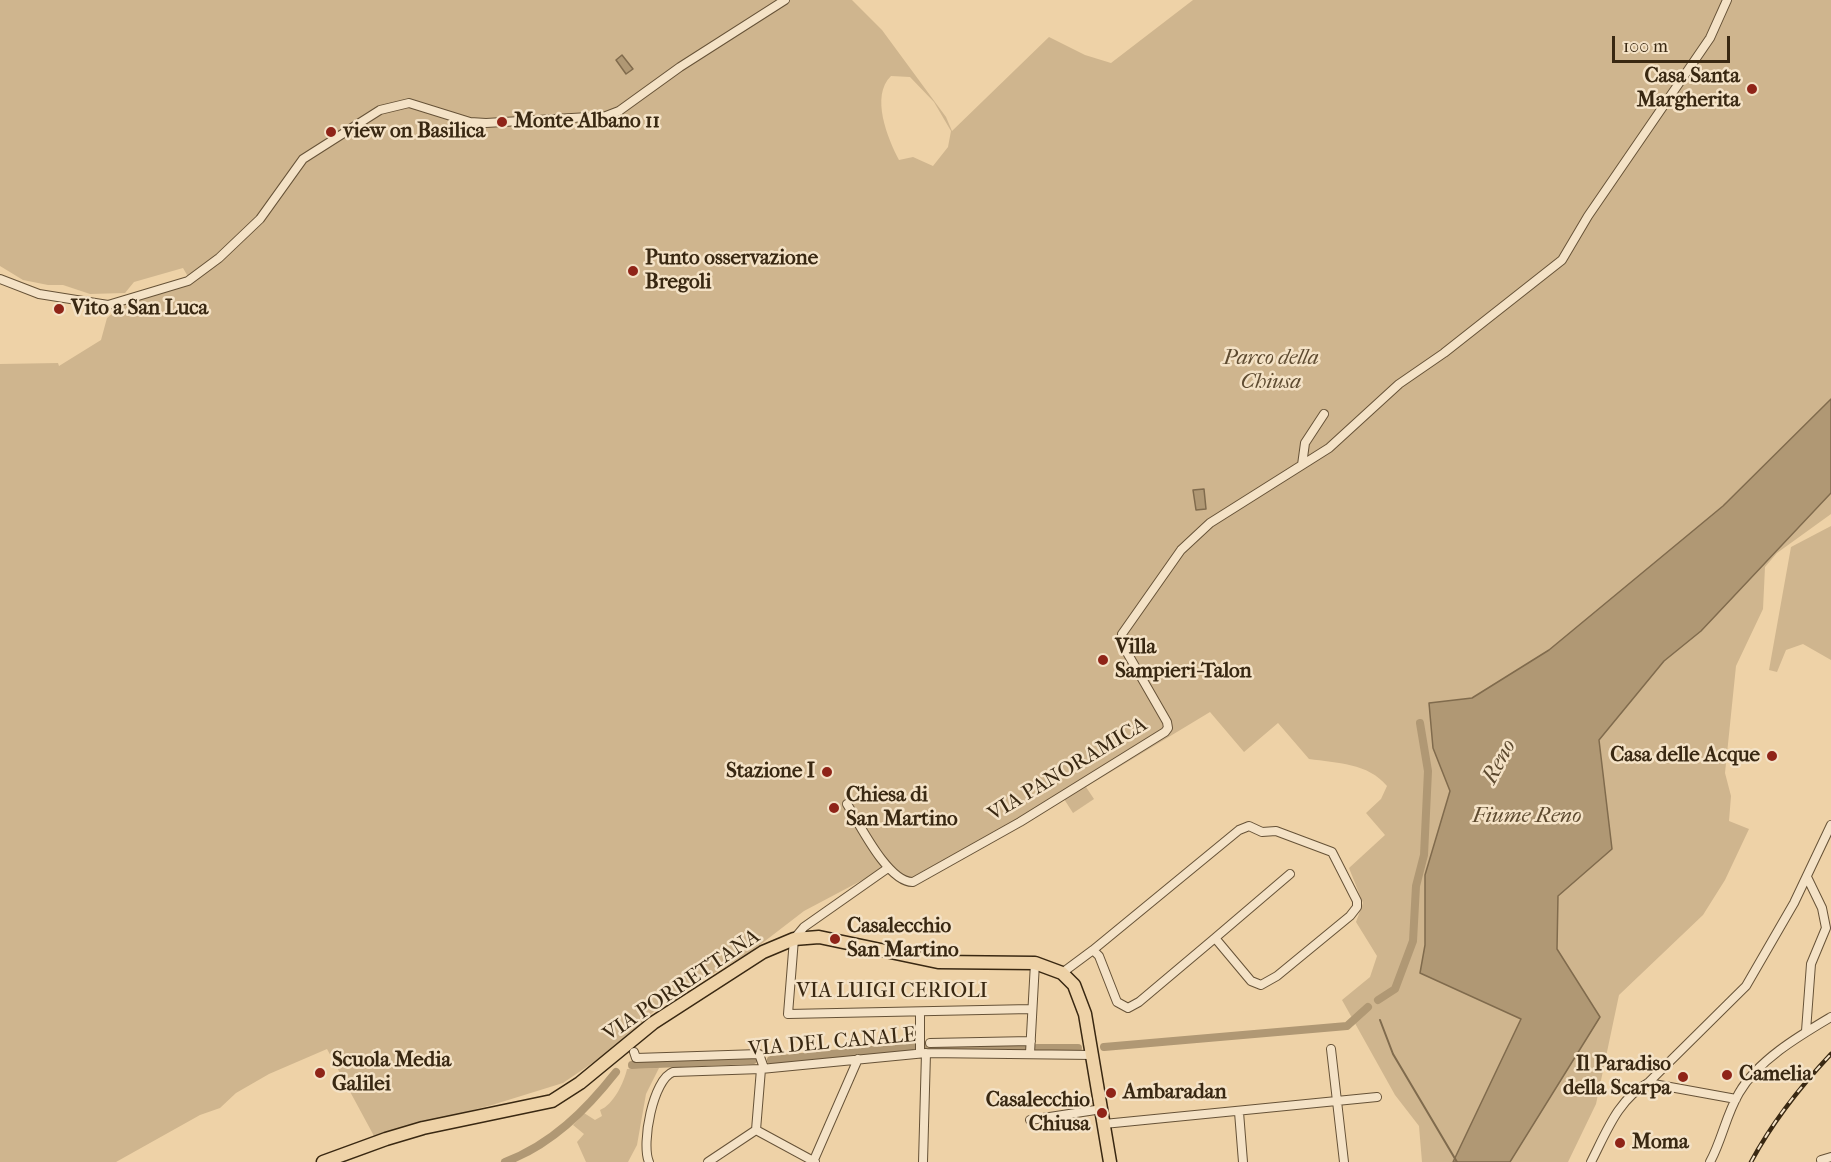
<!DOCTYPE html>
<style>
body{margin:0}
#map{position:relative;width:1831px;height:1162px;overflow:hidden;background:#eed2a7;font-family:"IM FELL French Canon",serif}
canvas{display:block}
.scale{position:absolute;left:1612px;top:36px;width:118px;height:27px;box-sizing:border-box;border:3px solid #392812;border-top:0;padding-left:8px;font-size:18px;line-height:21px;white-space:nowrap;color:#392812;-webkit-text-stroke:4px #f4e2c6;paint-order:stroke}
</style>
<div id="map">
<canvas width="1831" height="1162"></canvas>
<div class="scale">100 m</div>
</div>
<script>
const g = document.querySelector('canvas').getContext('2d');
g.lineJoin = 'round';
function fill(path, color) { g.fillStyle = color; g.fill(path, 'evenodd'); }
function strokePath(path, color, width, dash) { g.strokeStyle = color; g.lineWidth = width; g.lineCap = dash ? 'butt' : 'round'; g.setLineDash(dash || []); g.stroke(path); }
function write(font, color, halo, rows, align = 'center') {
  g.font = font + ' "IM FELL French Canon",serif'; g.lineWidth = 5; g.setLineDash([]); g.textBaseline = 'middle'; g.strokeStyle = halo; g.fillStyle = color; for (const [text, x, y, turn = 0] of rows) {
    g.save(); g.translate(x, y); g.rotate((+turn || 0) * Math.PI / 180); g.textAlign = isNaN(turn) ? turn : align; if (halo) g.strokeText(text, 0, 0); g.fillText(text, 0, 0); g.restore();
  }
}
const green = new Path2D(`
 M0,0h852l30,30 64,87 6,14 97,-94 36,18 26,8 82,-63h638v514l-54,39 -12,14 -2,42 -27,57 -11,107 6,23 -2,25 20,8 -24,51 -22,35 -84,80 -23,109 -28,58h-146l-3,-36 -24,-31 -53,-95 28,-23 7,-21 -21,-34 7,-19 -14,-35 36,-33 -19,-22 15,-14 6,-13c-19,-23 -50,-23 -78,-27l-31,-36 -34,29 -34,-40 -124,75 8,12 -21,14 -9,-14 -153,81 -22,-14 -85,45 -52,40 -88,51 -51,47 -50,34 -71,22 -118,31 -47,-87 -58,25 -33,19 -16,15 -20,7 -84,47h-116v-798l58,-1 1,3 42,-26 6,-22 15,-13 68,-25 -7,-12 -49,14 -9,11 -35,1 -27,-9h-15l-25,-5 -23,-14zM891,76l19,1 24,25 17,29 -3,16 -15,19 -20,-9 -14,3c-11,-21 -29,-64 -8,-84z
 M1831,526v134l-28,-16 -17,6 -9,22 -8,-2 22,-123z
 M659,1068l-13,26 -9,51 -9,17h-42l-9,-20 7,-8 -11,-9 11,-12 11,7 7,-4 -2,-6c13,-5 24,-27 27,-41z`);
const water = new Path2D(`
 M622,55l11,14 -7,5 -10,-14z
 M1831,399v94l-130,138 -37,30 -65,79 13,109 -54,47 -1,53 43,68 -90,145h-57l68,-143 -101,-46 5,-28v-70l25,-84 -17,-43 -4,-45 43,-5 77,-48 174,-144z
 M1204,489l2,20 -10,1 -3,-20z`);
const stream = new Path2D(`
 M1380,1020l13,34 64,108`);
const canal = new Path2D(`
 M1378,1000l17,-11 18,-48 3,-55 8,-31 4,-84 -8,-48
 M926,1047l97,1
 M1104,1047l243,-21 21,-19
 M1037,1048h41
 M771,1060l142,-14
 M632,1065l121,-5
 M505,1162c46,-17 81,-52 111,-90`);
const street = new Path2D(`
 M0,279l39,15 69,11 80,-24 31,-23 41,-39 43,-60 77,-49 29,-7 61,19 16,1 120,-7 13,-5 61,-44 105,-67
 M1302,465l3,-22 19,-29
 M847,804c12,19 41,79 66,78l107,-60 145,-90 3,-4 -1,-6 -42,-73 -3,-15 59,-84 29,-27 119,-75 70,-64 45,-31 118,-93 26,-44 122,-178 17,-38
 M888,868l-84,59 -10,12 -6,75 243,-5
 M1215,938l75,-64
 M1062,973l31,-23 6,6 18,46 11,6 11,-6 76,-64 36,43 10,4 16,-9 73,-60 7,-9v-6l-25,-49 -56,-21 -14,1 -13,-6 -10,4 -146,120
 M920,1012v41
 M1806,1031l5,-67 15,-36 -4,-20 -15,-31
 M930,1043l101,-2
 M1331,1049l13,113
 M634,1052l2,6 123,-4 5,14
 M1030,1053l5,-90
 M1648,1083l88,16
 M1239,1112l4,50
 M1030,1120l72,-11
 M1104,1124l273,-27
 M756,1130l59,32
 M756,1130l5,-61
 M1821,1160l10,-3
 M649,1162c-8,-18 4,-83 24,-90l88,-3 165,-16 167,2
 M708,1162l48,-32
 M813,1162l45,-103
 M923,1162l3,-109
 M1591,1162c15,-29 27,-63 57,-79l98,-97 48,-83 37,-78
 M1710,1162c12,-22 16,-47 29,-69 19,-33 60,-57 92,-76`);
const primary = new Path2D(`
 M323,1162l63,-23 37,-11 129,-27 28,-18 73,-60 110,-71 31,-13 25,-2 119,25 97,1 27,10 12,12 11,29 25,148`);
const rail = new Path2D(`
 M1751,1162c22,-41 48,-74 80,-108`);
const markers = [
 [1752,89,6,"#8f2418"],
 [502,122,6,"#8f2418"],
 [331,132,6,"#8f2418"],
 [633,271,6,"#8f2418"],
 [59,309,6,"#8f2418"],
 [1103,660,6,"#8f2418"],
 [1772,756,6,"#8f2418"],
 [827,772,6,"#8f2418"],
 [834,808,6,"#8f2418"],
 [835,939,6,"#8f2418"],
 [320,1073,6,"#8f2418"],
 [1727,1075,6,"#8f2418"],
 [1683,1077,6,"#8f2418"],
 [1111,1093,6,"#8f2418"],
 [1102,1113,6,"#8f2418"],
 [1620,1143,6,"#8f2418"]
];
const poiNames = [
 ["Casa Santa",1740,77,"right"],
 ["Margherita",1740,101,"right"],
 ["Monte Albano 11",514,122],
 ["view on Basilica",343,132],
 ["Punto osservazione",645,259],
 ["Bregoli",645,283],
 ["Vito a San Luca",71,309],
 ["Villa",1115,648],
 ["Sampieri-Talon",1115,672],
 ["Casa delle Acque",1760,756,"right"],
 ["Stazione I",815,772,"right"],
 ["Chiesa di",846,796],
 ["San Martino",846,820],
 ["Casalecchio",847,927],
 ["San Martino",847,951],
 ["Scuola Media",332,1061],
 ["Galilei",332,1085],
 ["Il Paradiso",1671,1065,"right"],
 ["della Scarpa",1671,1089,"right"],
 ["Camelia",1739,1075],
 ["Ambaradan",1123,1093],
 ["Casalecchio",1090,1101,"right"],
 ["Chiusa",1090,1125,"right"],
 ["Moma",1632,1143]
];
const parkNames = [
 ["Parco della",1271,359],
 ["Chiusa",1271,383]
];
const streetNames = [
 ["VIA PANORAMICA",1068,770,-31],
 ["VIA PORRETTANA",682,986,-34],
 ["VIA LUIGI CERIOLI",892,992],
 ["VIA DEL CANALE",832,1043,-5]
];
const waterNames = [
 ["Reno",1500,762,-62],
 ["Fiume Reno",1527,817]
];
fill(green, '#cfb58e');
fill(water, '#b09874');
strokePath(water, '#806b4d', 1.5);
strokePath(stream, '#806b4d', 2);
strokePath(canal, '#b09874', 8);
strokePath(street, '#665237', 10);
strokePath(primary, '#392812', 15);
strokePath(street, '#f4e2c6', 8);
strokePath(primary, '#eed2a7', 12);
strokePath(rail, '#392812', 4.5);
strokePath(rail, '#f4e2c6', 2, [7]);
for (const [x, y, r, color] of markers) { const dot = new Path2D(); dot.arc(x, y, r, 0, 2 * Math.PI); g.fillStyle = color; g.fill(dot); strokePath(dot, '#f4e2c6', 2); }
write('bold 21px', '#392812', '#f4e2c6', poiNames, 'left');
write('italic 21px', '#5e4b31', '#f4e2c6', parkNames);
write('21px', '#392812', '#f4e2c6', streetNames);
write('italic 22px', '#5d4a2f', '#f4e2c6', waterNames);
</script>
